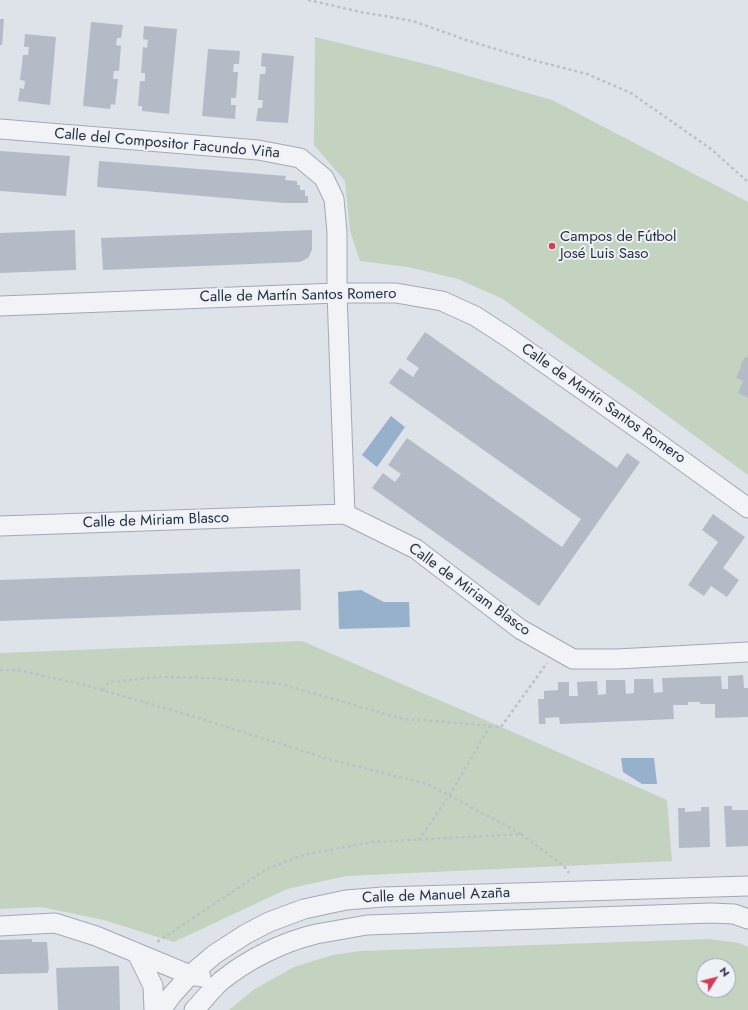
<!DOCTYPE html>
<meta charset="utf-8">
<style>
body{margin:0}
#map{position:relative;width:748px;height:1010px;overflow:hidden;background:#dee2e9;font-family:Jost,sans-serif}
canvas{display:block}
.north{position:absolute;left:696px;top:958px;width:40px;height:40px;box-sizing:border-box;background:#eef1f6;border:1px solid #9ea4ae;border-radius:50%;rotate:54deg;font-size:11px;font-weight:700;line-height:16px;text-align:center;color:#273041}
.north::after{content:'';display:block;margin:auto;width:14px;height:18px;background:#d53c53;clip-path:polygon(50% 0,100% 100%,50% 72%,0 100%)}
</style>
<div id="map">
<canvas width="748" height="1010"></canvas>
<div class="north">N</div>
</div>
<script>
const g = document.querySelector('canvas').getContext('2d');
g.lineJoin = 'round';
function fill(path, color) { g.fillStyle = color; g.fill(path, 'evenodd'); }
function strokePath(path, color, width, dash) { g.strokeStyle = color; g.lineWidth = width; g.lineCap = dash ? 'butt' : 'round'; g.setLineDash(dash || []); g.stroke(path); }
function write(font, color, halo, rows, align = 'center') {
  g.font = font + ' Jost,sans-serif'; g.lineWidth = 4; g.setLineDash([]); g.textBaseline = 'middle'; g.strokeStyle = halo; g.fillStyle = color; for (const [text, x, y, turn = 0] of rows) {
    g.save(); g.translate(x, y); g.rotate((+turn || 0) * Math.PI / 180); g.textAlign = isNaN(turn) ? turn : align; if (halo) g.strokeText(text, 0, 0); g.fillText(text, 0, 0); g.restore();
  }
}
const green = new Path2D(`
 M315,37l119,29 118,34 196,102v273l-110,-81 -137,-96 -43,-19 -50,-12 -48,-6 -10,-30 -5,-50 -31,-36z
 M302,641l181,78 184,81 5,61 -326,15 -59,13 -113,53 -70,-22 -63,-13 -41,2v-256z
 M709,939l30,4 9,4v63h-519l24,-20 41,-23 39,-12 27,-4zM704,966h24v24h-24z`);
const water = new Path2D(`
 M391,416l14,11 -28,40 -15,-12z
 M361,590l23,12h25l1,25 -71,2 -1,-37z
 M621,758h33l3,26h-15l-19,-12z`);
const building = new Path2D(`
 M0,19h4l-2,26h-2z
 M91,22l32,3 -2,13h-4l-1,7 5,1 -2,25h-5l-1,8h5l-3,26 -4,-1 -1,5 -27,-3z
 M144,26l33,3 -8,85 -27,-3v-5h-4l2,-25h5v-8h-4l2,-26 4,1 1,-8 -5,-1z
 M25,34l31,3 -6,68 -32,-4 2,-13 4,1 1,-8 -5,-1 3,-25h5l1,-8h-5z
 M208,49l32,2 -1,13h-5l-1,8h5l-2,26h-5v7h5l-1,14 -33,-3z
 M262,53l32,3 -6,67 -32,-2 2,-13h4l1,-8h-5l2,-26h5l1,-7 -5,-1z
 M0,151l70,5 -4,40 -66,-5z
 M99,161l187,15 -1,4 12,1v4h3v5h5v6h3v7h-24l-187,-16z
 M75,230l1,40 -76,3v-40z
 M312,230v20l-4,8 -8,4 -197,8 -2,-32z
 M425,332l192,136 10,-15 13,9 -101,144 -167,-118 11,-15 12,9 6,-8 -13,-9 19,-27 155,109 19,-28 -192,-136 11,-15 13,9 6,-9 -13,-9z
 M748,354v44l-10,-5 5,-12 -7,-3 5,-11 -1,-1 5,-9 2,1z
 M713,514l32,23 -22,31 16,12 -12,17 -16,-11 -7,10 -16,-11 30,-43 -16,-12z
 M300,569l1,41 -301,11v-41z
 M743,675l1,13h4v29l-33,1v-14h-15v-2h-12v3h-15l1,14 -114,5 -1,-7 -14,1 1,6h-7l-1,-25h6v-8l14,-1v-8h11v14h9l-1,-14 20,-1 1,14 8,-1v-14h19l1,14 8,-1v-14h19l1,14 9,-1 -1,-14 59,-2 1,13h6v-13z
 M724,806h8v4h16v36l-22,1z
 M701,807h8l1,40 -31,1 -1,-40h7v4l16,-1z
 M32,939v3h15l2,28h-1v3l-48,1v-34z
 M119,966l1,44h-62l-2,-42z`);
const path = new Path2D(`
 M308,0l53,12 52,9 56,20 60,18 58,15 44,19 80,56 37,33
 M0,670h18l63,14 104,30 147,46 95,24 80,42 14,8 -149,8 -65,12 -39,14 -111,74
 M103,690l6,-8 51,-5 50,1 71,6 122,35 45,3 53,5 46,-64
 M521,834l43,32 5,7
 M419,840l30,-44 41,-70`);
const minor = new Path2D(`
 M0,129l258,21 42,8 24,20 10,21 3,33v61l8,221
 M0,306l337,-13h59l46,8 33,15 34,22 142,100 97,70
 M0,526l345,-12 71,35 104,80 53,30h44l131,-7
 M0,926l55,-3 41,13 94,39 11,2
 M137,953l16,33 1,24
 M161,1010l11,-15 18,-20 25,-21 31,-20 23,-12 35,-13 42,-9 37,-3 365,-11
 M194,1010c9,-9 18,-21 27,-29 27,-22 62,-39 95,-47 17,-3 34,-6 51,-9l344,-12 23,1 14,5`);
const markers = [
 [552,246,4,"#d53c53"]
];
const streetNames = [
 ["Calle del Compositor Facundo Viña",167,144,5],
 ["Calle de Martín Santos Romero",298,296,-1],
 ["Calle de Martín Santos Romero",603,404,35],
 ["Calle de Miriam Blasco",156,521,-2],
 ["Calle de Miriam Blasco",469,590,36],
 ["Calle de Manuel Azaña",436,896,-2]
];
const poiNames = [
 ["Campos de Fútbol",560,237],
 ["José Luis Saso",560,254]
];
fill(green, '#c4d3bf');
fill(water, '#97b0cb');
fill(building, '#b5bbc6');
strokePath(minor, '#a3a9b3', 21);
strokePath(path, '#bcc0c8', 2.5, [3, 3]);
strokePath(minor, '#f1f3f7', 19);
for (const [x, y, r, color] of markers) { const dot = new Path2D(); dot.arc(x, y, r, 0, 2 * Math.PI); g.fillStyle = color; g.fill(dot); strokePath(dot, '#eef1f6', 1.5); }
write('15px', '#273041', '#eef1f6', streetNames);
write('15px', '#273041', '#eef1f6', poiNames, 'left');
</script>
